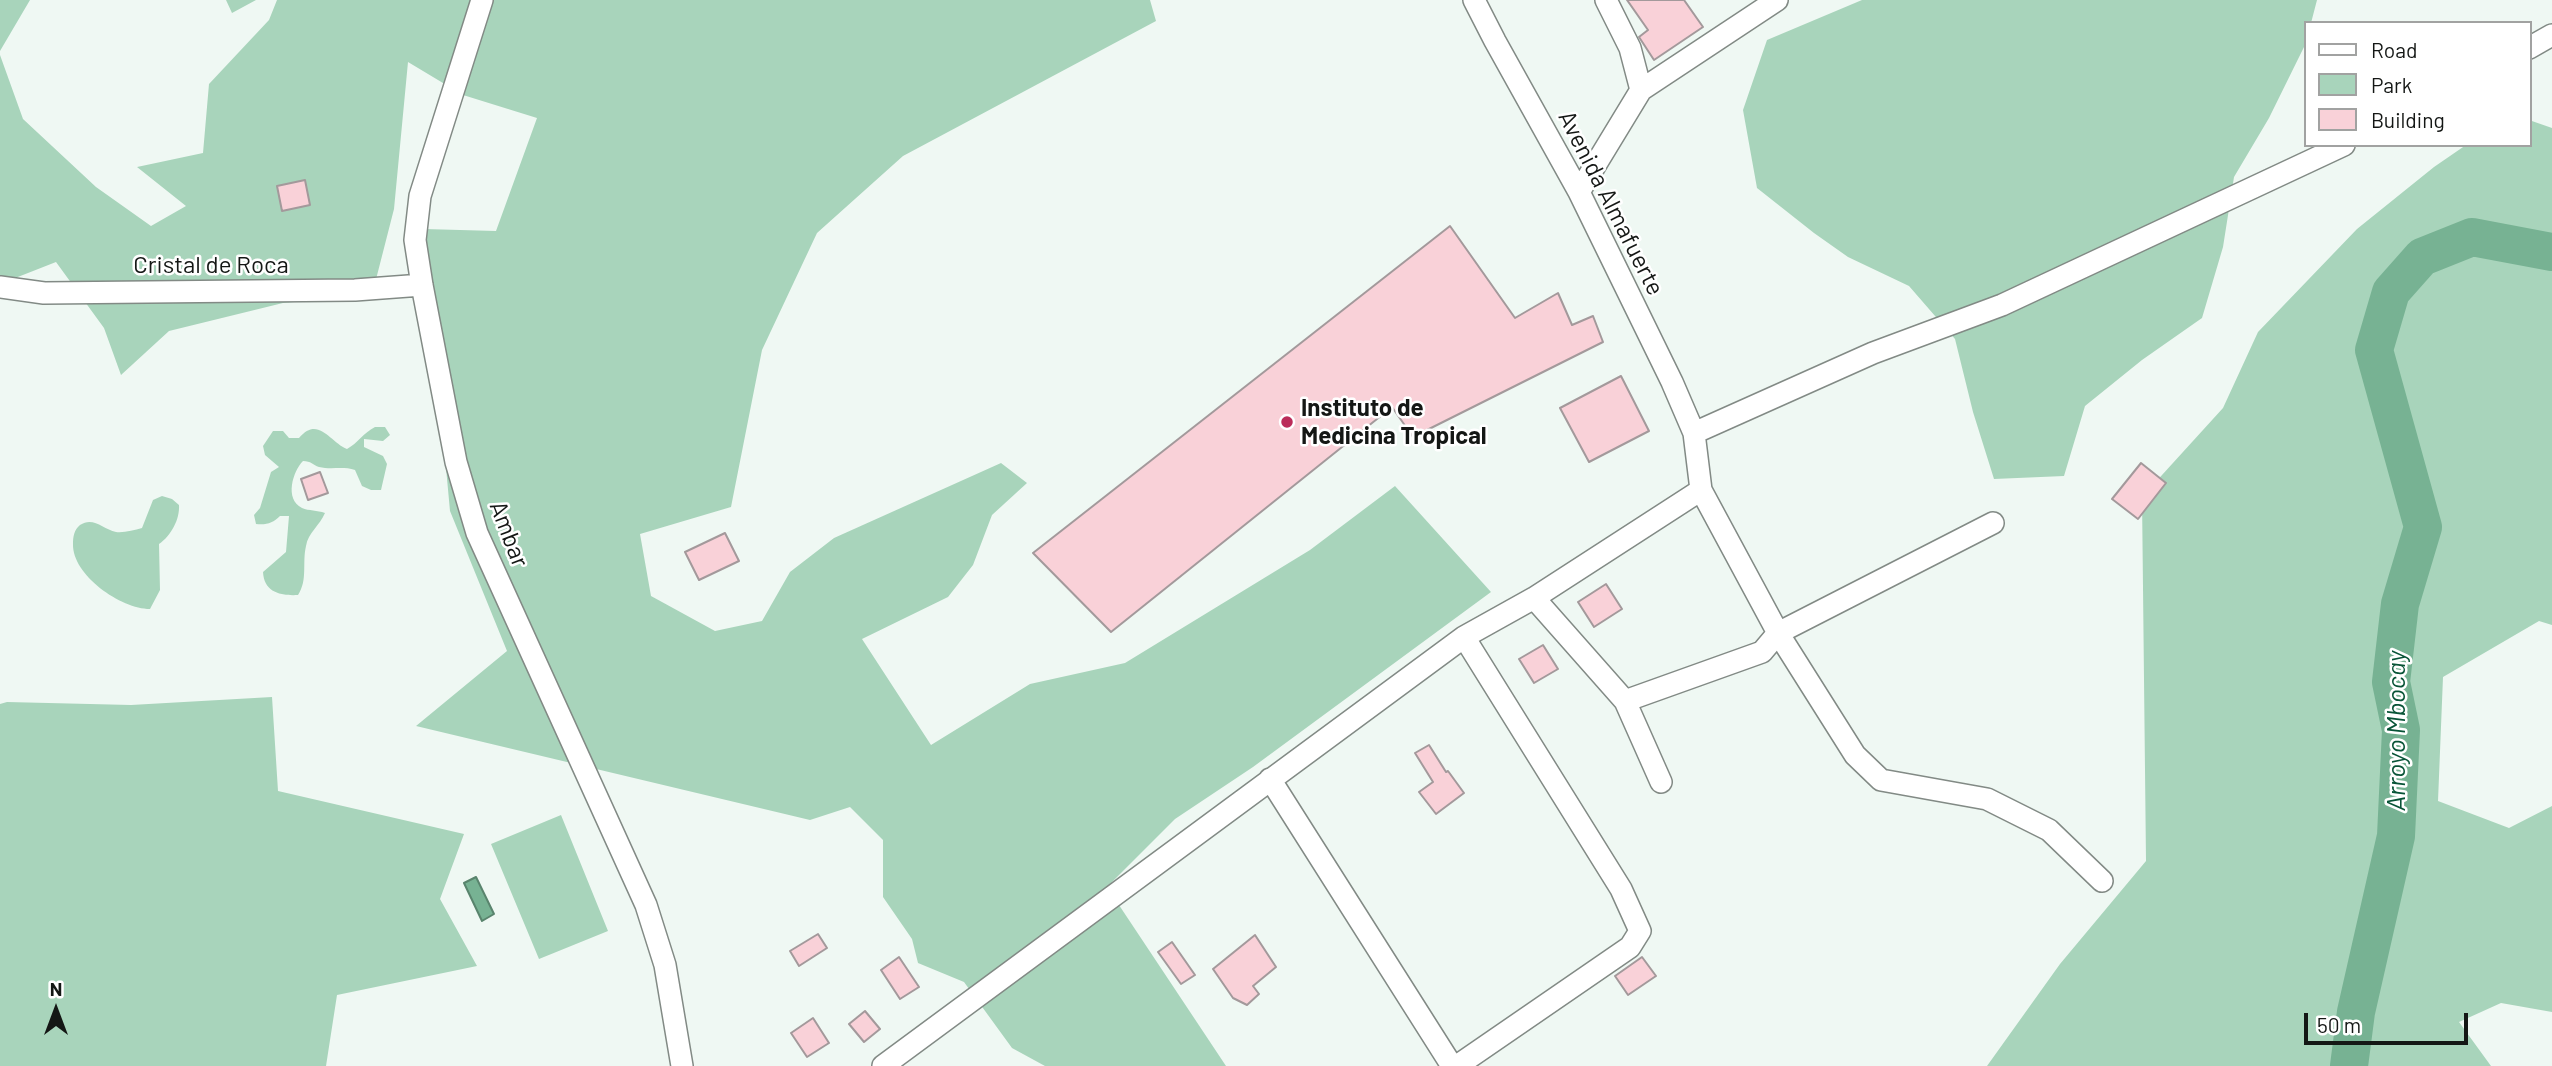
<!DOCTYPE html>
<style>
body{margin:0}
#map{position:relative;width:2552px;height:1066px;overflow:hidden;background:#eff8f3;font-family:Barlow,sans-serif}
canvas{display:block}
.legend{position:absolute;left:2304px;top:21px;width:228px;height:126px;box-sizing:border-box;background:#fff;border:2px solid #a1a2a1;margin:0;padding:9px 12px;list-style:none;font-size:21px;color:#141715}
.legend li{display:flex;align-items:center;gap:14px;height:35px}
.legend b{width:35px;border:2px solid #a1a2a1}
.north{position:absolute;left:21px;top:975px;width:70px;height:70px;-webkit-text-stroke:5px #fff;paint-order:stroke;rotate:0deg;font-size:19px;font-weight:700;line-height:28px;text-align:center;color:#141715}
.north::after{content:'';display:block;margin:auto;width:24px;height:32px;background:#141715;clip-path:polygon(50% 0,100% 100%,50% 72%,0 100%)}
.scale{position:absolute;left:2304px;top:1013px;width:164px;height:32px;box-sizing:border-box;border:4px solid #141715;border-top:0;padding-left:9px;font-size:21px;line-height:24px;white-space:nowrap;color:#141715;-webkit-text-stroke:5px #fff;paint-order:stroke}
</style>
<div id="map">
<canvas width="2552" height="1066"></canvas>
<ul class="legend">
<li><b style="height:9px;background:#fff"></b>Road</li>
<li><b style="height:19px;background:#a8d4bb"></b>Park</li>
<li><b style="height:19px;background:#f9d1d8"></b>Building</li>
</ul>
<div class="north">N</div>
<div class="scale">50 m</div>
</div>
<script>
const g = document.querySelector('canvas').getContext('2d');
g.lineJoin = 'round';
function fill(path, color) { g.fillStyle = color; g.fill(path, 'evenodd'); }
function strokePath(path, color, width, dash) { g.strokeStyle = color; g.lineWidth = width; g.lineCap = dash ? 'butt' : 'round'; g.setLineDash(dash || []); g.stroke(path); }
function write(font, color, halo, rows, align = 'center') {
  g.font = font + ' Barlow,sans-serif'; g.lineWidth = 5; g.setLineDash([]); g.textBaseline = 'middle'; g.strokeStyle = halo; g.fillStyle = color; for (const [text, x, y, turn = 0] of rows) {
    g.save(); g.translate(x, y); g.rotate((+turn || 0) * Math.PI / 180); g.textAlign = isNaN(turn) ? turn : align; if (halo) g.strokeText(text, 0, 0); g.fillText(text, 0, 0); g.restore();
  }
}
const green = new Path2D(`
 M0,0h30l-30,51z
 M226,0h30l-24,13z
 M277,0h873l6,21 -253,135 -86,77 -55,117 -31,157 -91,27 11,62 64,35 47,-10 28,-49 44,-34 167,-75 26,20 -35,32 -19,50 -25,32 -86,42 69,106 99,-61 95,-21 185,-113 85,-64 96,106 -238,175 -78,52 -68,68 119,179h-181l-33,-18 -48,-66 -46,-19 -6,-24 -29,-42v-57l-33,-33 -40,13 -394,-94 91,-75 -57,-140 -26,-282 72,2 41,-113 -74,-23 -55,-33 -14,147 -22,86 -89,8 -114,28 -48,44 -17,-47 -48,-66 -56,22v-229l23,64 73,68 55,39 35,-20 -49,-39 66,-14 6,-69 60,-64z
 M1862,0h455l-6,23h-6l-1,24 -35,71 -35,59 -11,70 -21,71 -60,42 -57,46 -21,70 -70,3 -21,-67 -18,-73 -46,-53 -61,-29 -34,-24 -57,-45 -14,-78 24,-70z
 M2529,120l23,8v497l-13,-4 -96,56 -5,124 71,27 43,-22v206l-51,-9 -42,19 32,44h-504l73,-102 86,-103 -4,-364 81,-89 35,-76 99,-103 77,-62 32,-22h63z
 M375,427h10l5,8 -7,6 -19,-2v8l19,9 4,8 -6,26h-10l-9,-4 -7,-16c-12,-4 -24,0 -36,-3 -6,-2 -8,-6 -16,-6 -10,10 -19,38 -1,47 7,3 15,2 23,5 -5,12 -17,20 -19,33 -4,17 2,34 -8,49 -18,1 -34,-3 -35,-23l23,-20 3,-36h-9c-7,7 -13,9 -24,8l-2,-9 6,-7 11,-36 8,-5 -14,-12 -2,-9 10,-15h10l6,7h10c19,-23 31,4 48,11 11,-6 16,-16 28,-22z
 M162,496l10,3 7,6c1,14 -8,31 -20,39l1,46 -10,19c-29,0 -78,-34 -77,-65 0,-7 1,-14 7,-19 13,-9 23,4 36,7 8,1 18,-2 26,-4l11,-28z
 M272,697l6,94 186,43 -24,65 37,67 -140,29 -11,71h-326v-362l7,-2 124,3z
 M561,815l47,116 -69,28 -48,-115z`);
const water = new Path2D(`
 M476,877l18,37 -12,7 -18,-38z`);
const river = new Path2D(`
 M2349,1066l7,-54 40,-176 5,-106 -10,-48 9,-78 23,-77 -49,-177 17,-58 31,-35 50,-20 80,15`);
const building = new Path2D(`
 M1627,0h57l19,27 -49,33 -15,-23 9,-7z
 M305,180l5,25 -28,6 -5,-25z
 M1450,226l65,92 43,-25 14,32 21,-9 10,26 -190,95 -21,-30 -281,225 -78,-79z
 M1621,376l28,55 -60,31 -29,-54z
 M2141,463l25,20 -28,36 -26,-20z
 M320,472l8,21 -20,7 -7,-21z
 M725,533l14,28 -40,19 -14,-28z
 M1606,584l16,25 -28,18 -16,-25z
 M1543,645l15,24 -24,14 -15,-24z
 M1429,745l17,27 2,-1 16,22 -28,21 -17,-22 14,-10 -18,-29z
 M818,934l9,14 -28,18 -9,-15z
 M1255,935l21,32 -23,19 6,8 -12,11 -14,-7 -20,-29z
 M1172,942l23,33 -14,9 -23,-32z
 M899,957l20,30 -19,12 -19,-29z
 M1642,957l14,19 -28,19 -13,-19z
 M865,1011l15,18 -16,13 -15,-18z
 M813,1018l16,25 -22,14 -16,-24z`);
const minor = new Path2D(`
 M482,0l-62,196 -5,44 7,45 34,177 21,71 169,372 19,60 17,101
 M2529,48l23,-13
 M1641,90l136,-90
 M1579,192l62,-102 -11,-42 -24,-48
 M0,287l44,6 311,-3 67,-5
 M1694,433l179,-80 129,-48 342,-160
 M1701,490l77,143 77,122 26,25 106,19 62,31 53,51
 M1534,598l91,103 36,81
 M1625,701l137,-49 16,-19 215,-110
 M1270,779l182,287
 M883,1066l581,-429 70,-39 167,-108 -7,-57 -22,-51 -93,-190 -84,-151 -21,-41
 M1457,1066l173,-119 10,-16 -19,-42 -157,-252`);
const markers = [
 [1287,422,7,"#bb2c5a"]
];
const streetNames = [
 ["Avenida Almafuerte",1611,203,63],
 ["Cristal de Roca",211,265],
 ["Ambar",509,534,69]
];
const poiNames = [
 ["Instituto de",1301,408],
 ["Medicina Tropical",1301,436]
];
const waterNames = [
 ["Arroyo Mbocay",2396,731,-90]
];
fill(green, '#a8d4bb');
fill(water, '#77b293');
strokePath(water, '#59846d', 2);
strokePath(river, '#77b293', 38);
fill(building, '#f9d1d8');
strokePath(building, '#a3999b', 2);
strokePath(minor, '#828a85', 24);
strokePath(minor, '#fff', 21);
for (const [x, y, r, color] of markers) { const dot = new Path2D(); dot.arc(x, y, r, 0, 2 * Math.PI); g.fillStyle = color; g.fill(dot); strokePath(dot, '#fff', 2.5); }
write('24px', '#141715', '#fff', streetNames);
write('bold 24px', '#141715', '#fff', poiNames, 'left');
write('italic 26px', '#085437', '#fff', waterNames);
</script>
